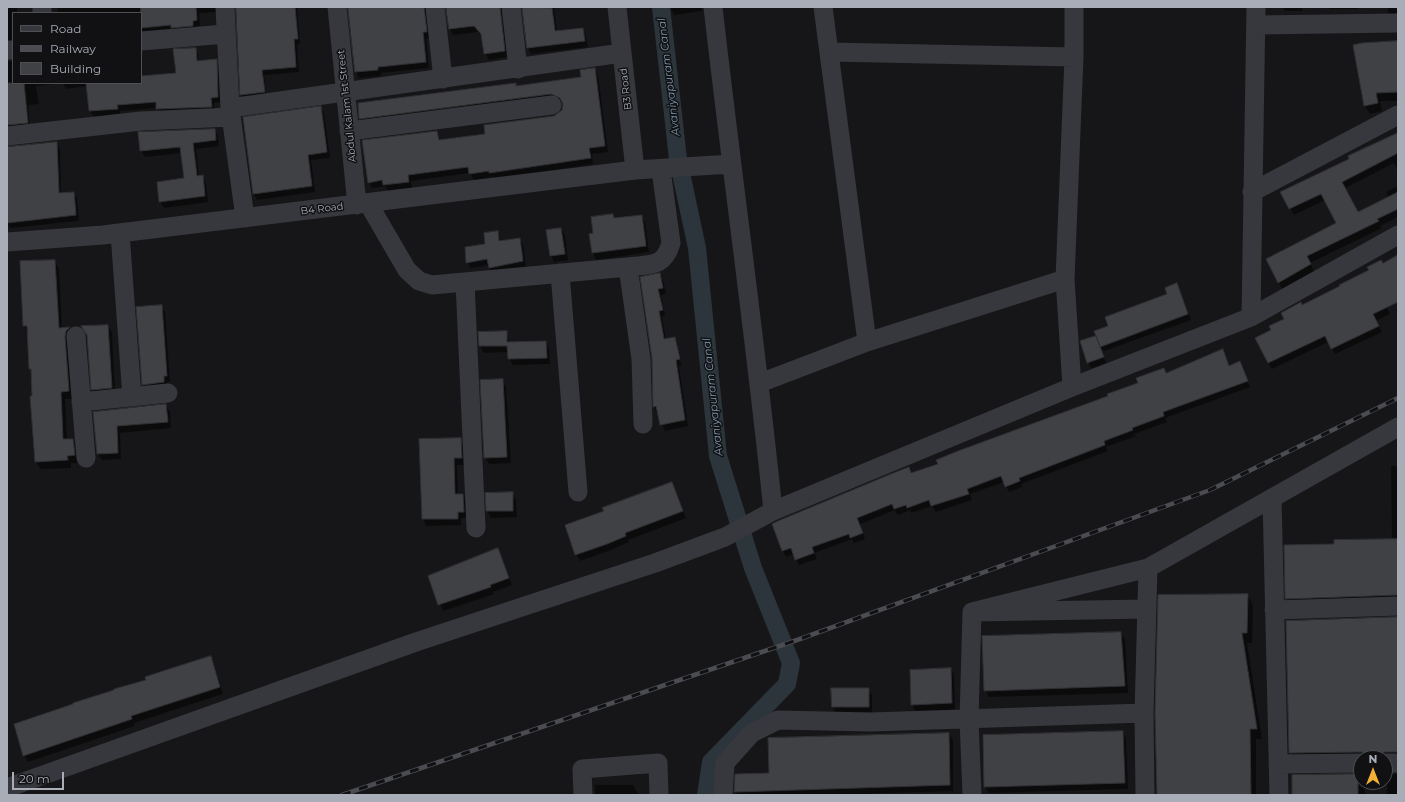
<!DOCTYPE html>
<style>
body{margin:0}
#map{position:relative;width:1405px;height:802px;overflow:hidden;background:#161618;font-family:Montserrat,sans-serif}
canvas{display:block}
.frame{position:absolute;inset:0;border:8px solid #a8adb8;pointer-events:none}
.legend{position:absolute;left:12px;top:12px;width:130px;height:72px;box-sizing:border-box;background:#111113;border:1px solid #4d4f55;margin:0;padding:5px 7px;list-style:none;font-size:12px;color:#a8adb8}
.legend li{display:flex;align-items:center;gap:8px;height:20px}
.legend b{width:20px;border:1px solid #4d4f55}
.north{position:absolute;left:1353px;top:750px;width:40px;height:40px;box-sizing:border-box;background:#111113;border:1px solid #4d4f55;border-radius:50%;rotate:0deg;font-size:11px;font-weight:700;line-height:16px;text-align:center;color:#a8adb8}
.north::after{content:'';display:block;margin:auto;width:14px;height:18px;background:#f2b134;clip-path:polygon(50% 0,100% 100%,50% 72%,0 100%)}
.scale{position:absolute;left:12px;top:772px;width:52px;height:18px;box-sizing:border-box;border:2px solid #a8adb8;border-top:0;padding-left:5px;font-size:12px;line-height:14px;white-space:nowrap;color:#a8adb8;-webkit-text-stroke:3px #111113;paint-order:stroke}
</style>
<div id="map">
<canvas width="1405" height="802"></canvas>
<div class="frame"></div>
<ul class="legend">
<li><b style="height:5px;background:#37383d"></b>Road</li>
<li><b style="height:5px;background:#4a4c52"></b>Railway</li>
<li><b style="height:11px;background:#404145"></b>Building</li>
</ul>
<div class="north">N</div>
<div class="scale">20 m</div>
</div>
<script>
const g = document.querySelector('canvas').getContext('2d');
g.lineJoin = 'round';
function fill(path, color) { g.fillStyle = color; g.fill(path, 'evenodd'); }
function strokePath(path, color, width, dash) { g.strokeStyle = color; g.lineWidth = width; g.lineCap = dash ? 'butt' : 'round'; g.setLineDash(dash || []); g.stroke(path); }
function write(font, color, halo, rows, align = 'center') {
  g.font = font + ' Montserrat,sans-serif'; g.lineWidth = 3; g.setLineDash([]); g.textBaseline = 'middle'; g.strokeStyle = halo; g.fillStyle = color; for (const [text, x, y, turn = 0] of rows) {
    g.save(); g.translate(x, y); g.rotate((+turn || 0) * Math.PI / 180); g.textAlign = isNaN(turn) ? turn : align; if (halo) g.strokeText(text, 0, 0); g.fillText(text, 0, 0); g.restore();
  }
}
const shadow = new Path2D(`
 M7,7h10v6h-4v33h-6z
 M57,7h163l-3,5 -18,1 1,13h-5l1,5 -55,6v-24h-83z
 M237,7h60l3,37 -3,1 2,27 -35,3 3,23 -22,3 -4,-6z
 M349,7h82l-1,31 -4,1 3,29 -48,5v3l-22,2 -3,-6z
 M446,7h61l1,50 -19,3 -4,-7 -2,-16 -5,-5 -25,3 -3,-6z
 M523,7h31l3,25 26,-3 3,6 2,12 -57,7 -3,-6z
 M670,7h32v4l-28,4z
 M1282,7h20v4h-17z
 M1329,7h29v2h-28z
 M1388,7h10v13h-5l-5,-8z
 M1398,42v59h-18l2,10 -12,3 -5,-8z
 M195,49l3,5 1,8 17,-2 3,6 2,36 -7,1 1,9 -54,3 -4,-7 -37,3v4l-26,2 -4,-6 -3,-25 -21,3 -3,-6 -27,3 3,18 -11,1 2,23 -23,4v-71l6,1v21h128v-6l36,-3z
 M594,69l4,6 10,77 -16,2 1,10 -99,15 -1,-2 -19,3 -4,-7 -59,8 1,7 -24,3 -3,-5 -13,2 -3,-6 68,-50 4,9 46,-7 -2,-8 74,-11 4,-6 -1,-7 -7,-2 -191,24 -4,-6 155,-34 2,3 65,-9z
 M320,107l4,6 6,45 -19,2 4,32 -58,8 -3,-6 -10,-76z
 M214,130l4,6 1,10 -23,3 3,28 3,-1 4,7 2,19 -44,6 -4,-7 25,-23 -3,-25 -37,4 -4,-6 -2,-18z
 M1398,134v37l-4,-8 -49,25 13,25 31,-15 -3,-6 12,-6v31l-18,9 2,2 -72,35 4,8 -32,18 -15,-30 70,-35 -12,-24 -31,15 -12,-23 69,-32z
 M57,143l3,6 1,45 12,-1 4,5 2,23 -69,7 -3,-5v-75z
 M612,215l3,4 26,-3 4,6 4,30 -53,8 -3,-7 -3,-18 4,-1z
 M561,229l4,6 3,25 -14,2 -3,-7z
 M497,232l4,9 18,-2 4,5 3,23 -33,7 -4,-9 -18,3 -4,-6z
 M1398,257v33l-16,7 8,17 -14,7 6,11 -47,22 -7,-12 -56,27 -16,-30 16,-8 30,-25z
 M55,261l4,8 3,59h7l5,7 -1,64h-8l2,41h6l4,8 2,15h-8v5l-30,1 -5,-7 -4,-90 -2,-3 -2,-36 -4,-7 -3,-64z
 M660,274l3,6 3,14 -5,1 4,21 -3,1 4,23 9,-2 3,6 4,21 -3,1 9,60 -23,5 -11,-24 -1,-50 -11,-79zM676,343h2l3,20 -1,1z
 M1177,285l14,35 -87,31 -4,-4 6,16 -15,5 -10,-26 14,-5 14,-11 59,-31z
 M161,306l4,6 5,70h-3v7l-20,2 -4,-7z
 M108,326l4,7 3,61 -19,2 -4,-6z
 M506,332l4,11 36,-1 3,7 1,15 -37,1 -4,-7 -1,-6 -24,1 -4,-7z
 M1223,350l7,17 10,-4 10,24 -85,31 2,4 -33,12 2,2 -30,11 2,4 -87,33 1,3 -13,5 -5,-10 -34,12 2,6 -36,12 -4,-6 -21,7 -1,-3 -12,5 -3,-5 -35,14 5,15 -11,4 -2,-4 -38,14 3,6 -18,6 -5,-11 -8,3 -3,-6 -10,-26 136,-57 3,6 198,-77 29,-14 25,-14 2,4z
 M502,380l4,7 5,76 -22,1 -4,-7z
 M166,405l4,7 1,16 -51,5 1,26 -19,1 -4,-6 -4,-41z
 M460,439l4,7 1,19h-8l1,30h5l4,6v17h-6v7l-35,1 -3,-7 -3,-79z
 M1391,466h7v140l-106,3 -6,-11 49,-53 57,-5z
 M671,483l15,35 -58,22 1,2 -18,8 -31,11 -4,-7 29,-42z
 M512,493l4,7 1,17 -26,1 -4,-7z
 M498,549l14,36 -19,7 1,2 -51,17 -14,-34z
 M1248,595l5,11 -1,37h-5l15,96h-6v56h-98z
 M1398,618v144l-13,-4h-24l-65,5 -6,-10z
 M1121,633l4,7 3,53 -139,4 -4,-7z
 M211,657l3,7 9,30 -89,29 1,3 -107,36 -4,-7 123,-75z
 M951,669l3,7 1,34 -39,2 -4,-7z
 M832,689h36l4,6v18l-36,1 -3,-7z
 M1123,732l3,7 2,50 -139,4 -4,-6z
 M949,734l4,6v51l-120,4h-96l-2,-4 35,-17z
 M1398,774v21h-11v-20z
 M1357,775l8,13v7h-72z
 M595,785h38l6,10h-44z`);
const canal = new Path2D(`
 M661,7l17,152 19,89 21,208 35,112 38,95 -4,21 -76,78 -5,33`);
const building = new Path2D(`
 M141,7h55l1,13 -4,1v5l-22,2v-3l-30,3z
 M236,7h59l3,32h-4l2,28 -34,3 3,22 -25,3z
 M348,7h76l3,25h-4l3,30 -48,5v3l-23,2z
 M446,7h54l5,44 -21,3 -3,-20 -7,-8 -25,3z
 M522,7l30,1 3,23 28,-3 2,13 -58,7z
 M1398,41v51l-22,1 2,10 -14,3 -11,-61 9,-2z
 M196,48l1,13 20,-2 1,38 -7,1 1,9 -56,2v-7l-39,3 1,4 -29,2 -3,-28h55v-7l35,-3 -3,-24z
 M595,68l10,78 -16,2 2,10 -102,15v-2l-20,3 -1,-7 -60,8 1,7 -26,3 -1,-5 -14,3 -6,-43 75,-9 2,9 46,-6 -1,-9 70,-9 8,-6 1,-6 -3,-6 -9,-4 -192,25 -1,-16 158,-20v3l65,-9 -1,-7z
 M7,83h17l4,40 -21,2z
 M321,106l6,46 -19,3 4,31 -59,8 -10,-77z
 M215,129l1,11 -23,3 4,33 6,-1 2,21 -46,6 -2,-20 27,-4 -4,-31 -40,4 -2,-19z
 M1398,133v20l-56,29 16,30 40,-20v17l-21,10 2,2 -72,35 4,8 -33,19 -12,-24 70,-36 -15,-29 -32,15 -9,-17 69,-33 -1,-3z
 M57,142l2,51 15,-1 2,23 -69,8v-76z
 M613,214l1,4 28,-3 4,31 -54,7 -3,-19 4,-1 -2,-16z
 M561,228l4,26 -15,2 -4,-26z
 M498,231l1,10 21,-3 3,23 -34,7 -2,-9 -21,4 -1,-16 20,-3 -1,-11z
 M1398,255v47l-25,12 6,12 -48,23 -6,-13 -57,27 -13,-25 16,-8 -2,-4 15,-7 -3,-6 20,-11 1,3 38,-19 -1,-1 30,-15 -2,-3 14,-7 2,3z
 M55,260l4,68 11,-1 -4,4 -1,6 4,54 -8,1 2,47h10l2,16 -8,1 1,4 -33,2 -5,-66h2l-1,-27h-2l-2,-43h-4l-3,-65z
 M660,273l3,15 -5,1 5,21 -4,1 5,28 11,-2 5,22 -4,1 9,60 -25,5 -4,-19 -3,1 -1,-49 -12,-81z
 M1177,283l11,31 -88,33 -6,-16 14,-5 -3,-9 62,-23 -2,-6z
 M162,305l5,71h-3v6l-22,3 -6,-78z
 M108,325l4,63 -21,2 -4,-55 -6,-9z
 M507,331v11l39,-1 1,17 -39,1 -1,-13h-28l-1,-14z
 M1096,336l8,21 -17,6 -7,-22z
 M1223,349l6,17 11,-5 8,20 -85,31 1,4 -32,12 1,2 -29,11 1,4 -86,33 1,3 -15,6 -4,-11 -34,13 2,5 -38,12 -2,-6 -22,8 -1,-3 -12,4 -2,-5 -35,14 6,15 -13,5 -1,-4 -37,13 2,6 -19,7 -4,-12 -9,3 -10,-27 6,-3 113,-47 18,-7 2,6 27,-9 -2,-4 22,-9 150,-55 -1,-2 31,-11 -2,-5 28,-10 2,5z
 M503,379l4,78 -23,1 -4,-78z
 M166,404l2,18 -51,4 1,27 -21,1 -4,-42z
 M461,438l1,20h-8l1,36h8l1,18h-6v7h-36l-3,-80z
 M672,482l11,29 -58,22 1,3 -19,8 -32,11 -10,-30 39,-14 -2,-3z
 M513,492v19h-27l-1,-18z
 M1398,539v56l-113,4 -1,-54 50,-1v-4z
 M498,548l11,30 -19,7 1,2 -53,18 -10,-29z
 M1248,594l-1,39h-5l15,96h-7l1,66h-94l-2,-82 3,-118z
 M1398,617v135h-13l-6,2 -4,4h-4l-4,-4 -6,-2 -72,1 -3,-132z
 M1121,632l4,54 -141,5 -2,-55z
 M211,656l9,31 -89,29 1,3 -109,37 -9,-32 59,-20v-1l41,-13v-1l32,-9 -1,-3 21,-7z
 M951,668l1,35 -41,2 -1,-35z
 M831,688h38v19h-37z
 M1123,731l2,52 -141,4 -1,-52z
 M949,733l1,52 -216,7 1,-18 34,-1 -1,-35z
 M1358,774v21h-66v-20z`);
const minor = new Path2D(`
 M42,7v6
 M225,7l5,101 15,110
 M337,7l20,198
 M435,7l8,72
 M511,7l7,62
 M617,7l18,163
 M713,7c19,168 43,336 60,504
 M823,7l44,335
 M1256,25l142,-2
 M141,41l85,-7
 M7,50h6
 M829,52l245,5
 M230,108l392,-55
 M349,131l203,-26
 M7,136l134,-15 90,-4
 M1252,192l146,-77
 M368,203l39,67 12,11 13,4 196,-18c22,-3 36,1 43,-24l-10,-73
 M120,233l12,164
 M7,242l96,-7 532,-65 96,-6
 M628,267l13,92 2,65
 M560,273l18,219
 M465,282l11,246
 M1251,317l5,-310
 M76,336l10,122
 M760,383l107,-41 198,-63
 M1072,387l-7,-108 9,-222v-50
 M81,402l87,-9
 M1272,498l7,297
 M1274,610l124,-4
 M972,612l176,-44 250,-141
 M1385,763h13
 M1278,764l83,-1
 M7,788l409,-146 239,-79 70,-26 48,-26 299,-124 179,-70 147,-82
 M583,795l-1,-26 76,-6 1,32
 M723,795l2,-32 27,-30 26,-13 93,2 273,-9
 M972,795l-3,-76 3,-107 175,-3
 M1145,795l-1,-82 4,-145`);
const rail = new Path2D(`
 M342,795l458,-156 410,-149 188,-92`);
const streetNames = [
 ["B3 Road",626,89,-97],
 ["Abdul Kalam 1st Street",347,106,-96],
 ["B4 Road",322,209,-7]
];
const waterNames = [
 ["Avaniyapuram Canal",669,77,-97],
 ["Avaniyapuram Canal",713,397,-96]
];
fill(shadow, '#0007');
strokePath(canal, '#2c353c', 18);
fill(building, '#404145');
strokePath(building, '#303034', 1);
strokePath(minor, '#37383d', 19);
strokePath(rail, '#4a4c52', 4.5);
strokePath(rail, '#111113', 3, [9]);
write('10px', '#a8adb8', '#111113', streetNames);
write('italic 11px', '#7f9bb3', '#111113', waterNames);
</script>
